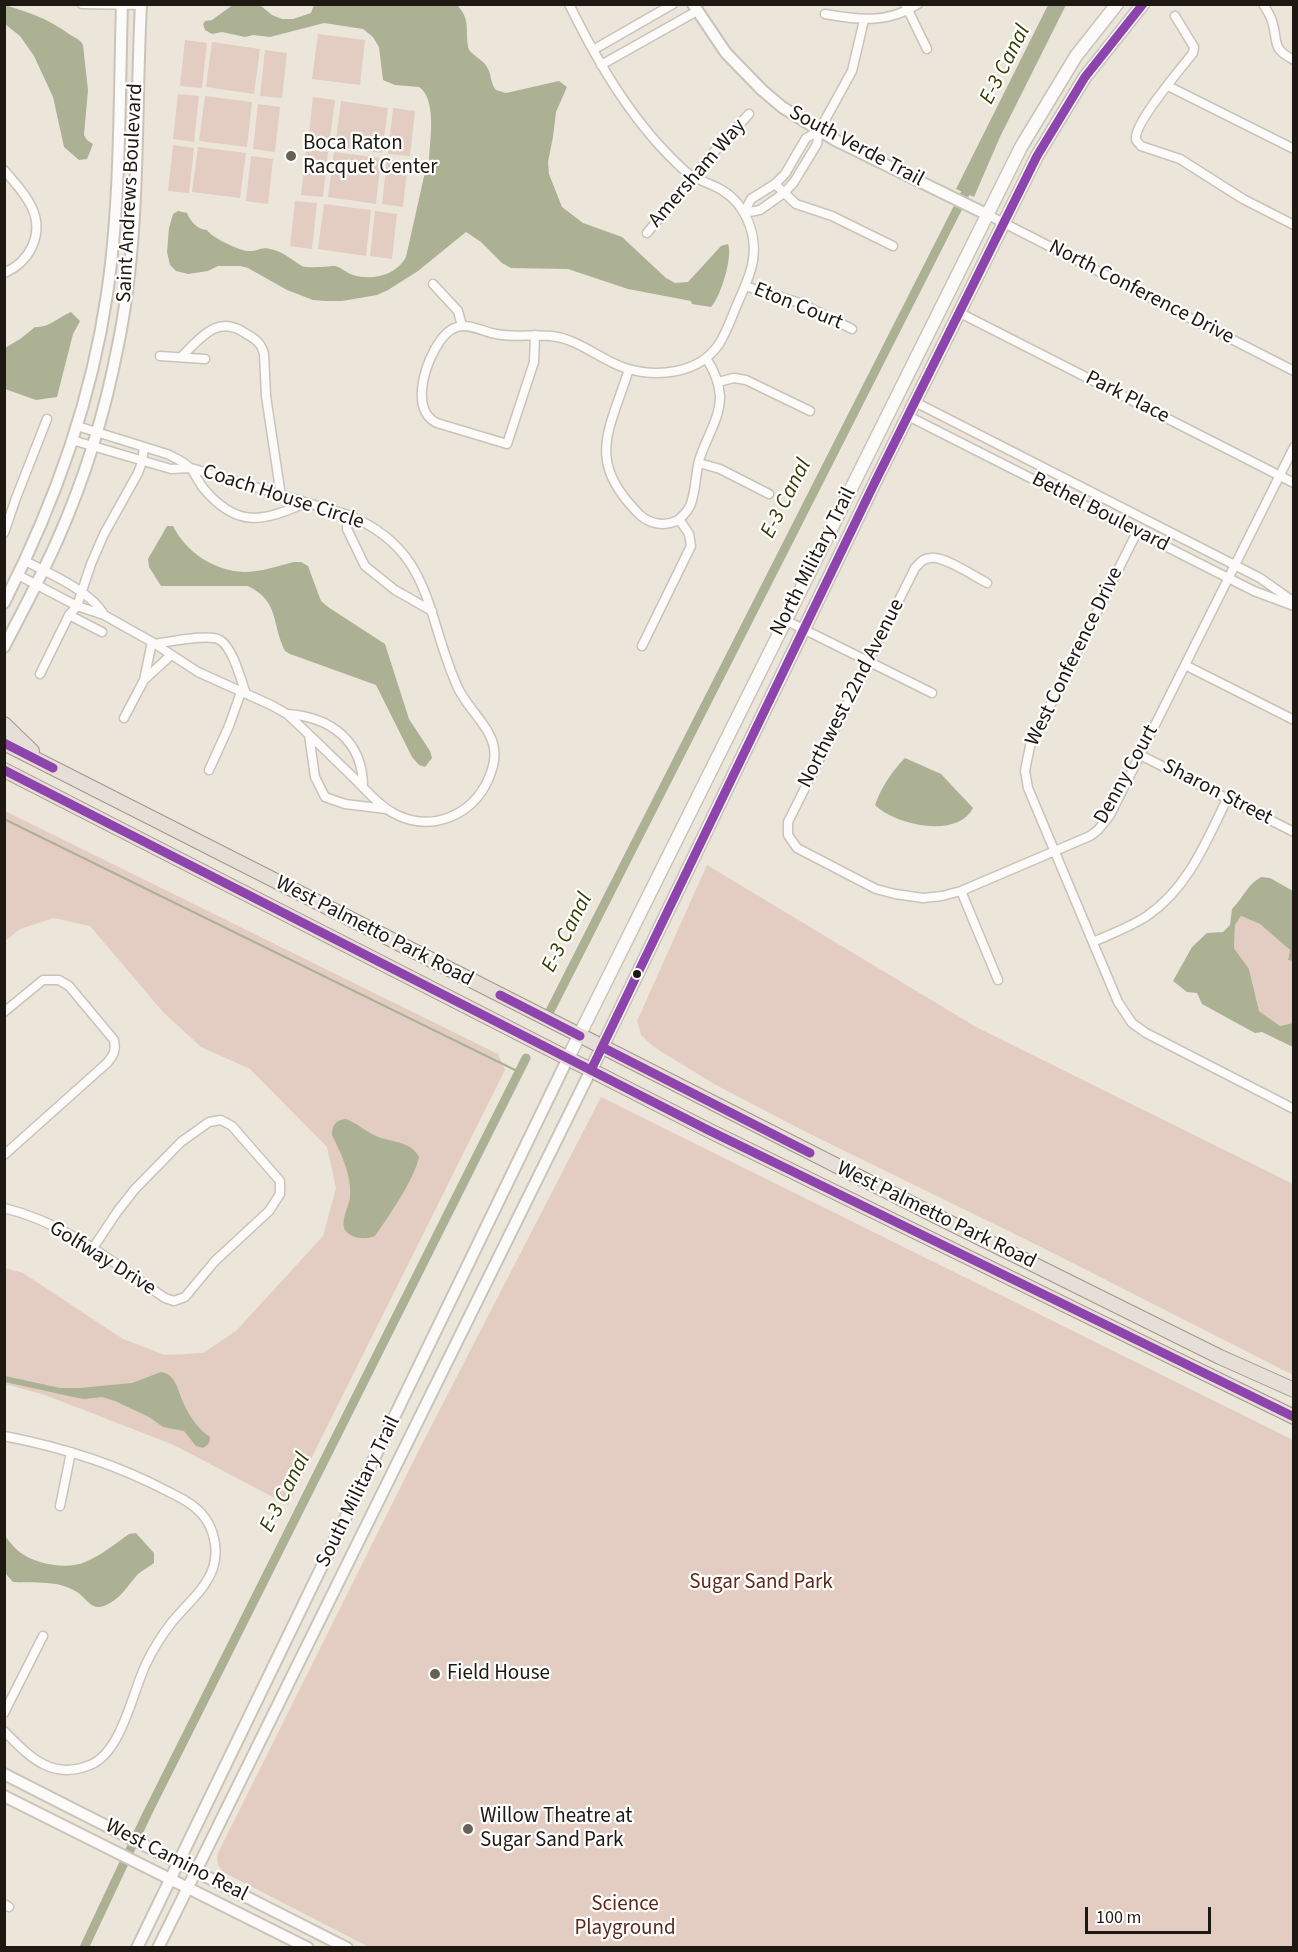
<!DOCTYPE html>
<style>
body{margin:0}
#map{position:relative;width:1298px;height:1952px;overflow:hidden;background:#ece5da;font-family:"Source Sans 3",sans-serif}
canvas{display:block}
.frame{position:absolute;inset:0;border:6px solid #1d1912;pointer-events:none}
.scale{position:absolute;left:1085px;top:1907px;width:126px;height:27px;box-sizing:border-box;border:3px solid #1d1912;border-top:0;padding-left:8px;font-size:18px;line-height:21px;white-space:nowrap;color:#1d1912;-webkit-text-stroke:4px #fff;paint-order:stroke}
</style>
<div id="map">
<canvas width="1298" height="1952"></canvas>
<div class="frame"></div>
<div class="scale">100 m</div>
</div>
<script>
const g = document.querySelector('canvas').getContext('2d');
g.lineJoin = 'round';
function fill(path, color) { g.fillStyle = color; g.fill(path, 'evenodd'); }
function strokePath(path, color, width, dash) { g.strokeStyle = color; g.lineWidth = width; g.lineCap = dash ? 'butt' : 'round'; g.setLineDash(dash || []); g.stroke(path); }
function write(font, color, halo, rows, align = 'center') {
  g.font = font + ' "Source Sans 3",sans-serif'; g.lineWidth = 4.5; g.setLineDash([]); g.textBaseline = 'middle'; g.strokeStyle = halo; g.fillStyle = color; for (const [text, x, y, turn = 0] of rows) {
    g.save(); g.translate(x, y); g.rotate((+turn || 0) * Math.PI / 180); g.textAlign = isNaN(turn) ? turn : align; if (halo) g.strokeText(text, 0, 0); g.fillText(text, 0, 0); g.restore();
  }
}
const green = new Path2D(`
 M318,34l47,6 -5,45 -48,-6z
 M185,40l22,3 -5,45 -22,-2z
 M212,42l48,7 -6,45 -48,-7z
 M265,50l22,3 -5,45 -22,-2z
 M178,94l21,2 -5,46 -21,-3z
 M205,96l47,6 -5,45 -48,-6z
 M313,97l22,3 -6,45 -21,-2z
 M341,101l47,7 -6,45 -47,-6z
 M258,104l22,3 -5,45 -22,-3z
 M393,108l22,3 -5,45 -22,-2z
 M173,145l21,3 -5,45 -21,-2z
 M198,147l48,6 -6,45 -48,-6z
 M306,150l22,2 -5,45 -22,-2z
 M334,152l47,6 -5,46 -48,-7z
 M251,156l22,3 -5,45 -22,-3z
 M387,159l21,3 -5,45 -21,-3z
 M295,201l22,2 -5,46 -22,-3z
 M324,204l47,6 -5,46 -48,-7z
 M375,211l22,3 -5,45 -22,-3z
 M5,811l493,243 7,16 -217,435 -114,-60 -129,-50 -40,-11v-116l18,5 100,66 42,16 38,-2 33,-22 87,-95 13,-48 -9,-41 -77,-78 -49,-22 -38,-35 -73,-86 -36,-8 -34,11 -15,12z
 M707,865l269,162 317,157v191l-254,-129 -233,-114 -92,-48 -60,-37 -13,-12 -4,-14z
 M1241,916l19,8 30,26 -2,10 5,1v62l-13,3 -21,-15 -10,-42 -15,-21 1,-23z
 M601,1097l692,343v507h-924l-144,-74c-7,-6 -9,-11 -7,-20l203,-407z`);
const water = new Path2D(`
 M234,4l26,1 12,10 10,4h11l18,-6 3,-8h143c15,16 7,26 12,45 5,6 14,10 18,17 5,8 3,16 9,23l10,3 53,-12 8,6 -11,25 -3,25 -5,25 1,12 13,33 21,16 39,14 44,41 9,5 13,-1 33,-36 7,-2c5,12 -7,53 -17,63l-19,-3 -1,-3 -63,-12 -60,-20 -57,-1 -9,-5 -21,-21 -15,-10 -48,39 -30,19 -11,5 -35,6h-16l-13,-1 -26,-10 -39,-22 -8,-2h-22l-10,5 -20,3 -12,-3 -6,-6 -3,-13 2,-24 4,-14 5,-3 9,2c3,8 11,17 20,17 4,7 31,20 40,21 12,1 13,-6 27,-1 11,3 19,11 28,16 7,3 25,0 32,0 6,0 12,7 19,9 19,6 44,0 53,-18l19,-85 4,-7 3,-2 -3,-4c1,-19 8,-60 -10,-72l-24,-2 -12,-5 -4,-33 -6,-10 -10,-8 -39,-6 -54,14 -17,-2 -8,2 -23,-5 -10,2 -7,-4 -2,-6 2,-3 7,-1z
 M5,5c23,7 44,14 64,29 6,4 11,5 14,11l5,45 -4,45 3,5 6,4 -6,15 -8,1 -15,-13 -11,-50 -19,-41 -14,-20 -15,-12z
 M1048,5h18l-66,132 -26,60 -18,-8z
 M71,312l9,9 -7,13 -16,63 -21,3 -31,-11v-41l15,-9 15,-12c14,1 24,-10 36,-15z
 M167,526h6c13,26 41,45 71,46 16,0 34,-6 50,-10h7l7,4 13,35 7,6 57,37 24,75 21,32 2,7 -7,9 -6,-2 -7,-8 -36,-72 -86,-31 -5,-3c-14,-28 -5,-49 -37,-65h-87l-12,-19 -1,-8z
 M905,758l36,16 32,34c-15,31 -78,17 -98,-3 6,-17 17,-34 30,-47z
 M1261,877l9,1 23,13v70l-5,-1 2,-10 -30,-26 -19,-8 -6,9 -1,23 15,21 10,42 21,15 13,-3v24l-31,-15 -7,1 -53,-29 -5,-11 -10,-1 -14,-11 19,-34 15,-14 16,-1 7,-7 2,-16c11,-11 15,-24 29,-32z
 M346,1119c11,4 19,12 30,17 15,7 34,4 43,21 -5,23 -30,59 -44,79 -9,4 -24,3 -30,-6 -5,-9 4,-23 5,-33 2,-22 -9,-43 -18,-62 0,-10 4,-15 14,-16z
 M161,1372c15,2 17,19 22,30 6,14 15,27 27,35 0,6 -2,8 -7,11l-7,-2 -12,-15 -21,-4 -14,-10 -34,-16 -13,-4 -18,2 -11,-2 -68,-15v-6l55,12h20l52,-5z
 M136,1533l18,20v10c-5,4 -11,7 -16,11 -10,11 -18,26 -34,32 -12,5 -18,-8 -27,-14 -21,-13 -41,-8 -64,-10l-8,-9v-37c5,6 10,13 16,17 15,11 46,17 64,9 15,-6 30,-18 44,-28z`);
const stream = new Path2D(`
 M4,819l515,253`);
const canal = new Path2D(`
 M550,1011l420,-827
 M84,1948l63,-134 379,-756`);
const minor = new Path2D(`
 M82,4l59,1
 M905,4l22,45
 M1263,4c4,6 7,11 9,17 7,21 -2,27 22,39
 M825,14c33,6 63,10 93,-10
 M1175,16l19,31 -1,6c-11,14 -58,69 -57,85 0,4 2,4 5,8l39,13 63,40 51,26
 M593,50l80,-46
 M601,65l96,-54
 M1168,86l126,63
 M4,170c10,12 22,24 28,38 12,26 -2,54 -28,65
 M775,184l21,20 36,12 61,30
 M744,213l16,-3 24,-17 10,-11 23,-38 2,-13 33,-60 12,-51
 M744,213l7,-14 24,-15 10,-10 21,-36 13,-7
 M988,215l306,156
 M647,233l66,-80 36,-39
 M433,284l25,27 4,15
 M745,286l55,17 52,26
 M960,313l334,170
 M535,335l-1,27 -27,82 -70,-21c-26,-13 -13,-54 -2,-74 5,-9 12,-19 22,-22 12,-4 27,5 39,7 24,5 49,-3 72,6 20,7 36,21 57,28 32,10 74,6 94,-24 7,-11 12,-25 17,-37 6,-15 15,-31 17,-47 3,-20 -3,-40 -15,-56 -17,-21 -36,-19 -53,-33 -51,-46 -86,-106 -116,-167
 M160,356l45,3
 M181,357c20,-19 36,-43 64,-24 10,6 16,9 19,21l2,42 15,100
 M629,369c-20,63 -44,92 11,146 10,9 25,12 38,5 5,-4 9,-8 12,-14 6,-14 5,-30 9,-45 6,-22 21,-41 21,-65 -1,-14 -6,-26 -14,-38
 M718,382l16,-4 12,2 64,31
 M915,402l345,176 34,24
 M908,416l346,175 40,15
 M77,426l90,28c8,4 18,8 24,15 5,6 8,14 13,20 33,39 58,33 101,14
 M699,463l21,6 49,25
 M348,515l-1,14 18,37 30,24 37,21
 M1137,532l-107,214 -5,25 3,17 90,214 14,21 14,10 148,76
 M4,533l12,-35 31,-79
 M25,561c24,12 67,31 79,54
 M18,575l59,31 27,9 48,27 46,30 73,33 16,9c22,20 44,42 66,63 13,13 27,30 44,38 36,17 75,0 91,-35 4,-9 8,-20 6,-31 -2,-21 -27,-41 -36,-61 -33,-72 -24,-138 -110,-173l-157,-47 -20,1 -99,-29
 M987,583c-13,-7 -43,-27 -56,-25 -8,0 -11,5 -16,10l-127,254v13l9,13 79,41 19,5 28,4 19,-2 19,-5 129,-55 8,-6 12,-15 184,-368
 M69,615l33,17
 M785,620l147,73
 M154,644c14,-2 55,-11 66,-4 13,8 21,40 26,54
 M642,646l49,-100 -2,-12 -10,-15
 M1185,665l109,55
 M40,674l29,-59 8,-9 14,-42 13,-30 34,-61 4,-11 2,-15
 M144,680l27,-25
 M287,714c44,3 76,27 76,73
 M124,718l20,-38 8,-38
 M309,735l6,42 10,20 20,7 41,5
 M1140,755l154,77
 M209,770l20,-44 12,-34
 M961,891l37,89
 M1093,942c18,-8 37,-15 54,-26 41,-28 59,-74 80,-117
 M4,1012l39,-32h16l10,6 45,54c2,10 0,15 -7,23l-103,92
 M4,1208c62,15 110,55 161,90l9,3 11,-4 30,-36 54,-50 11,-17v-13l-48,-55 -11,-6 -12,2 -28,20 -46,47 -18,23 -24,36
 M4,1436c57,11 112,28 163,55 12,6 25,12 34,22 13,14 18,37 12,55 -7,21 -27,37 -41,54 -10,13 -19,27 -26,42 -14,29 -24,88 -56,101 -39,16 -61,-9 -86,-34
 M60,1506l11,-54
 M4,1713l39,-77
 M4,1904l5,3`);
const tertiary = new Path2D(`
 M693,4l33,49 36,37 20,17 53,33 153,75
 M4,603c50,-98 87,-200 103,-309 14,-94 12,-194 15,-290
 M4,647c18,-35 37,-70 53,-106 28,-63 48,-128 61,-196 23,-111 17,-227 23,-341
 M4,1774l343,174
 M4,1796l304,152
 M137,1948l431,-890
 M158,1948l433,-878`);
const secondary = new Path2D(`
 M568,1058l453,-911 55,-91 41,-52
 M591,1070l283,-586 163,-328 48,-79 58,-73`);
const primary = new Path2D(`
 M4,724l28,27
 M4,743l926,470 290,144 74,33
 M4,770l704,360 586,287`);
const bus1 = new Path2D(`
 M4,743l49,25
 M4,770l704,360 586,287
 M500,995l80,41
 M602,1047l208,106
 M591,1070l283,-586 163,-328 48,-79 58,-73`);
const markers = [
 [291,156,6,"#656058"],
 [637,974,5,"#1d1912"],
 [435,1674,6,"#656058"],
 [468,1829,6,"#656058"]
];
const poiNames = [
 ["Boca Raton",303,144],
 ["Racquet Center",303,168],
 ["Field House",447,1674],
 ["Willow Theatre at",480,1817],
 ["Sugar Sand Park",480,1841]
];
const streetNames = [
 ["South Verde Trail",856,147,28],
 ["Amersham Way",698,174,-49],
 ["Saint Andrews Boulevard",131,193,-87],
 ["North Conference Drive",1141,293,27],
 ["Eton Court",798,307,22],
 ["Park Place",1127,398,27],
 ["Coach House Circle",283,498,18],
 ["Bethel Boulevard",1100,513,27],
 ["North Military Trail",814,562,-63],
 ["West Conference Drive",1075,657,-64],
 ["Northwest 22nd Avenue",852,694,-63],
 ["Denny Court",1127,775,-61],
 ["Sharon Street",1217,793,27],
 ["West Palmetto Park Road",374,932,27],
 ["West Palmetto Park Road",936,1216,26],
 ["Golfway Drive",102,1259,32],
 ["South Military Trail",359,1492,-64],
 ["West Camino Real",176,1861,27]
];
const parkNames = [
 ["Sugar Sand Park",761,1583],
 ["Science",625,1905],
 ["Playground",625,1929]
];
const waterNames = [
 ["E-3 Canal",1006,65,-63],
 ["E-3 Canal",787,499,-63],
 ["E-3 Canal",568,933,-63],
 ["E-3 Canal",286,1493,-63]
];
fill(green, '#e3cdc2');
fill(water, '#acb194');
strokePath(stream, '#acb194', 2);
strokePath(canal, '#acb194', 9);
strokePath(minor, '#c9c3ba', 11);
strokePath(tertiary, '#c9c3ba', 14);
strokePath(secondary, '#c9c3ba', 15);
strokePath(primary, '#a49688', 16);
strokePath(minor, '#fcfbf9', 8);
strokePath(tertiary, '#fcfbf9', 10);
strokePath(secondary, '#fcfbf9', 12);
strokePath(primary, '#e6dfd8', 14);
strokePath(bus1, '#8e44ad', 9);
for (const [x, y, r, color] of markers) { const dot = new Path2D(); dot.arc(x, y, r, 0, 2 * Math.PI); g.fillStyle = color; g.fill(dot); strokePath(dot, '#fff', 2); }
write('21px', '#1d1912', '#fff', poiNames, 'left');
write('21px', '#1d1912', '#fff', streetNames);
write('21px', '#5e2817', '#fff', parkNames);
write('italic 22px', '#343e00', '#fff', waterNames);
</script>
